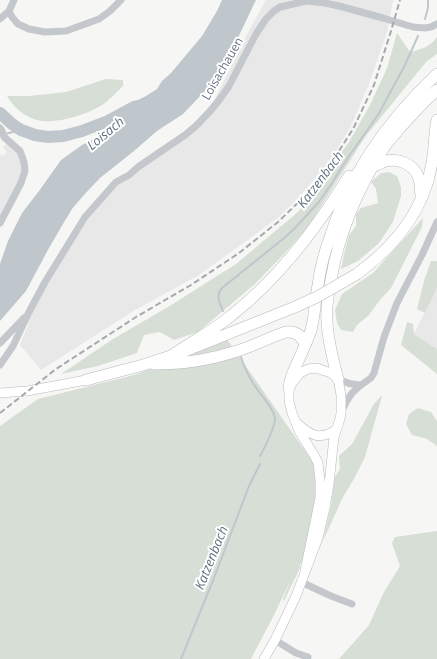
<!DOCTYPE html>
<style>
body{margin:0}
canvas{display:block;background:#f6f7f4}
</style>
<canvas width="437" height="659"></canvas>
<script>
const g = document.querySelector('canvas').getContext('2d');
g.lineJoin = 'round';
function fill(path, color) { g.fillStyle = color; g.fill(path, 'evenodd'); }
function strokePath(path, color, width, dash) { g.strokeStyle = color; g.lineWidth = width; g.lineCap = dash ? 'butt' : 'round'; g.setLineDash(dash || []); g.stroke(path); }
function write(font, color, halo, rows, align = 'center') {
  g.font = font + ' "Open Sans",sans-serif'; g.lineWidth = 4; g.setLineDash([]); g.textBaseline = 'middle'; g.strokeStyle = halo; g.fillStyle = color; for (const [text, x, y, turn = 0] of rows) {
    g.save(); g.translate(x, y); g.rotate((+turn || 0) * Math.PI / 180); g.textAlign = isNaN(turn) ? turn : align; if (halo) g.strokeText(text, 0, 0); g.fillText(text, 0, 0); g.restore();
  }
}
const built = new Path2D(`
 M266,0h127l-6,32 -18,52 -19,44 -21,34 -29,34 -21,21 -80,58 -64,35 -94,60 -21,-25 8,-20 4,-21 12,-22 71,-101 65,-45 32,-31 34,-69z
 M9,142l10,10 5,19 -24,50v-67l2,2 5,-4 -4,-5z
 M437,288v61l-23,-15z`);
const green = new Path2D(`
 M397,33l13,19c12,-3 20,-5 27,-15v17l-11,8 -61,75 -57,90 -23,26 -30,31 -57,48 -24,8 -14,-8 -16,3 -7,18 -39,13 -37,8 52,-35 55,-32 68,-43 62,-52 51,-70 21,-37 17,-37z
 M106,79l17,1v6c-6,6 -12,12 -18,17 -15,11 -50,22 -68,17 -12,-3 -24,-13 -30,-24h22l37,-4z
 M389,172l8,4 4,11v9l-8,26 -14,21 -21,18 -17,8 4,-19 4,-15 7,-9v-12l5,-6 17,-5 -2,-14 -5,-7 10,-9z
 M423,218l-1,9 -31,61 -11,12 -12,16 -11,9 -4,7 -12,-2 -4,-7 -2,-13 7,-16 31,-21z
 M431,261h6v27l-12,25 -8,-4 7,-28z
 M407,322l6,2 1,10 23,15v25l-36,-29z
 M222,332l88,126 4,6 4,30 -14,65 -5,7h2l-17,35 -1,-2 8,-20 -17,36 -23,44h-251v-233l38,-27 96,-24 40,-15z
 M381,396h1l-17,61 -10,20 -13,22 -19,42 8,-35 4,-29 5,-8 -1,-13 13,-12 22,-40z
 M418,408l13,4 6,9v25l-10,-7 -15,-4 -6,-11 3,-10z
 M437,531v128h-98l30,-34 15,-33 16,-26 -8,-23 3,-6z`);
const water = new Path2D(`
 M222,0h34l-21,44 -15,24 -16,24 -21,22 -26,17 -23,20 -34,27 -17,18 -11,13 -9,15 -14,24 -23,43 -26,30v-57l8,-23 14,-28 17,-22 22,-31 21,-15 16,-8 20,-12 12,-12 8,-13 8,-4 11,-7 5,-8 9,-8 31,-37 15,-25z`);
const stream = new Path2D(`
 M425,19l3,-11v-8
 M5,134l16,-4
 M223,311c-3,-8 -8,-15 -1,-23l61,-49 12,-11 23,-25 12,-17 17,-27 31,-44 27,-50 13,-29
 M241,357c3,9 7,18 12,26 5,9 22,26 22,36 0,8 -11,30 -15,37
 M181,659l33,-81 35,-92 11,-22`);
const river = new Path2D(`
 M0,113l12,11 9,6 14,5 13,2 15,-1 19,-5 26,-10 26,-14 15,-3`);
const minor = new Path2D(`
 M9,11l3,6 6,7 11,5 16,3 21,-1 33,-12 11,-8 11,-11
 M0,19l9,-8 5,-11
 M0,128l2,3 2,6 16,14 4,11 1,9 -4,12 -21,40
 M0,343l24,-25
 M0,365l13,-19 16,-34 16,-30 40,-65 31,-35 13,-7 9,-8 47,-32 11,-9 15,-16 9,-11 9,-13 27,-52 10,-15 8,-8 6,-4 9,-2 17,-4 19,2 14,3 44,12 30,9 12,1 6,-1 6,-3
 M338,379c8,4 14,6 23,6
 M342,411l4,-9 6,-9 9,-8 10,-7 3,-5 10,-36 13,-34 25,-48 15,-33
 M301,582l30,14 21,8
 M275,640l21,13 12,4 -1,2`);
const major = new Path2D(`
 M0,393l27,-2 59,-11
 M298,424c13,12 22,16 38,6
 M264,659l11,-19 21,-44 22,-58 7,-30 4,-24 5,-47 6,-18 1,-6v-18l-3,-16 -7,-6 -9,-3 -5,-2 -9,1 -8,4 -7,9 -4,6v13l3,12 7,18 15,24 4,8 2,17v18l-15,73`);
const highway = new Path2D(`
 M374,166c4,-1 8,-4 12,-5 12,-3 27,3 32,15 3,6 2,13 3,20
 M357,274c38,-28 68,-64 75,-112 3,-14 2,-29 5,-42
 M174,354c19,-13 40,-24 58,-39 48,-38 85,-87 117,-139
 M154,364c27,0 56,-4 83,-13 17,-5 33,-14 49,-19 10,-1 16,4 19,13
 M338,379c-5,-19 -10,-37 -11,-57 -1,-14 1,-28 4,-42 8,-48 28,-94 54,-134 4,-6 10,-11 14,-17 12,-13 24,-27 38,-39
 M86,380l57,-15 37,-12 115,-46
 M289,388l1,-6 2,-7c6,-15 14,-30 19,-45 4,-15 4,-30 7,-45 2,-15 6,-31 11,-45 20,-66 58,-119 108,-166`);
const rail = new Path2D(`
 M0,413l56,-44 80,-52 55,-32 48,-32 39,-31 30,-29 20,-25 25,-39 21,-44 17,-54 9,-31`);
const highwayBridge = new Path2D(`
 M295,307l22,-10 40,-23`);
const streetNames = [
 ["Loisachauen",223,69,-60]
];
const waterNames = [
 ["Loisach",106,134,-40],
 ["Katzenbach",321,180,-53],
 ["Katzenbach",212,558,-68]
];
fill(built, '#e7e8e7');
fill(green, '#d7ded5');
fill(water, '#bfc7cd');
strokePath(stream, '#bfc7cd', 2);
strokePath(river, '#bfc7cd', 12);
strokePath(major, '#b7babf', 10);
strokePath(highway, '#b7b9bd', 12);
strokePath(minor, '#c4c7cb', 7);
strokePath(major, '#fff', 9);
strokePath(highway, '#fff', 11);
strokePath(rail, '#a5a9b0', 2, [6, 3]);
strokePath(highwayBridge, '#b7b9bd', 12, []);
strokePath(highwayBridge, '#fff', 11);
write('12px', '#667385', '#fff', streetNames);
write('italic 13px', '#617481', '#fff', waterNames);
</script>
